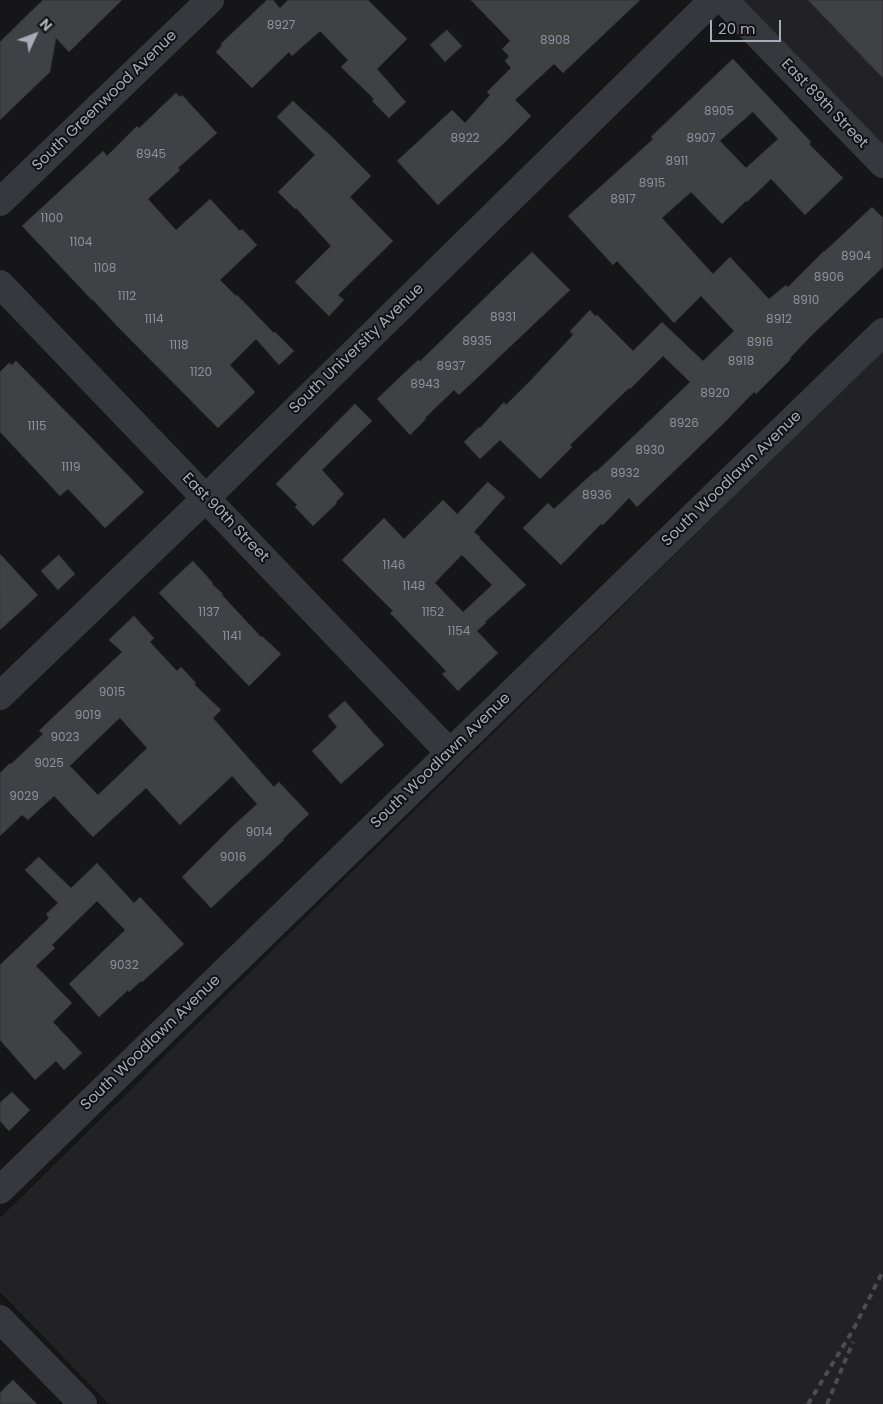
<!DOCTYPE html>
<style>
body{margin:0}
#map{position:relative;width:883px;height:1404px;overflow:hidden;background:#161618;font-family:Poppins,sans-serif}
canvas{display:block}
.north{position:absolute;left:10px;top:10px;width:50px;height:50px;-webkit-text-stroke:4px #111113;paint-order:stroke;rotate:47deg;font-size:14px;font-weight:700;line-height:20px;text-align:center;color:#a8acb8}
.north::after{content:'';display:block;margin:auto;width:18px;height:22px;background:#a8acb8;clip-path:polygon(50% 0,100% 100%,50% 72%,0 100%)}
.scale{position:absolute;left:710px;top:20px;width:71px;height:22px;box-sizing:border-box;border:2px solid #a8acb8;border-top:0;padding-left:6px;font-size:15px;line-height:18px;white-space:nowrap;color:#a8acb8;-webkit-text-stroke:4px #111113;paint-order:stroke}
</style>
<div id="map">
<canvas width="883" height="1404"></canvas>
<div class="north">N</div>
<div class="scale">20 m</div>
</div>
<script>
const g = document.querySelector('canvas').getContext('2d');
g.lineJoin = 'round';
function fill(path, color) { g.fillStyle = color; g.fill(path, 'evenodd'); }
function strokePath(path, color, width, dash) { g.strokeStyle = color; g.lineWidth = width; g.lineCap = dash ? 'butt' : 'round'; g.setLineDash(dash || []); g.stroke(path); }
function write(font, color, halo, rows, align = 'center') {
  g.font = font + ' Poppins,sans-serif'; g.lineWidth = 4; g.setLineDash([]); g.textBaseline = 'middle'; g.strokeStyle = halo; g.fillStyle = color; for (const [text, x, y, turn = 0] of rows) {
    g.save(); g.translate(x, y); g.rotate((+turn || 0) * Math.PI / 180); g.textAlign = isNaN(turn) ? turn : align; if (halo) g.strokeText(text, 0, 0); g.fillText(text, 0, 0); g.restore();
  }
}
const built = new Path2D(`
 M714,0h169v169z
 M883,350v1054h-774l-109,-112v-74z`);
const building = new Path2D(`
 M43,0h79l-53,52 -13,-14 -6,34 -50,48v-78z
 M267,0h6l7,8 8,-8h80l39,39 -30,30 29,33 -17,16 -17,-17 2,-2 -33,-32 7,-7 -28,-29 -28,25 -3,-4 -37,36 -36,-36 6,-7 -1,-1z
 M471,0h169l-77,73 -9,-9 -39,36 16,16 -28,28 -65,61 -41,-44 55,-51 13,13 25,-28 -3,-3 24,-24 -6,-7 4,-5 -7,-7 8,-8z
 M808,0h75v78z
 M447,30l15,16 -17,16 -15,-17z
 M733,59l78,83 -2,2 34,34 -38,37 -34,-36 -24,23 -1,-1 -24,23 -31,-32 -29,26 51,56 17,-17 39,42 17,-14 2,2 36,-36v1l48,-45 11,11v49l-71,68 -22,23 1,1 -35,35 -2,-2 -32,33 -85,82 -8,-9 -26,27 -2,-1 -40,41 -38,-37 25,-25 6,6 41,-38 1,1 94,-90 -27,-26 -33,33 -1,-1 -59,57 2,2 -32,32 -40,-39 -20,19 -16,-17 15,-15 1,1 24,-26 2,3 25,-25 42,-45 -3,-4 20,-21 5,6 2,-1 36,36 29,-29 41,39 31,-30 -33,-35 -27,27 -57,-62 -4,4 -45,-49 85,-77 -2,-2zM753,112l25,27 -32,29 -26,-27z
 M176,93l4,4 2,-2 35,38 -39,35 2,2 -32,29 28,31 34,-31 30,32 2,-2 15,16 -37,35 16,16 1,-1 37,38 1,-1 19,19 -15,14 -23,-26 -26,26 25,27 -37,36 -101,-102 -24,-26h-1l-70,-74 81,-75 4,5 30,-30 2,2z
 M293,101l40,37 38,38 -21,21 43,44 -55,54 6,5 -15,16 -34,-34 36,-36 -35,-38 -1,1 -17,-17 37,-37 -38,-38z
 M532,252l38,38 -111,105 -5,-5 -29,28 1,1 -16,16 -33,-36 41,-39 2,1z
 M16,361l74,75 54,56 -39,36 -37,-39 -8,7 -60,-64v-60l9,-9 3,2z
 M355,404l17,17 -50,49 22,24 -8,8 1,1 -24,23 -18,-19 2,-2 -21,-21z
 M488,482l17,15 -31,35 6,5 -1,1 47,47 -41,37 1,1 -9,8 21,22 -40,38 -16,-17 4,-3 -56,-58 3,-2 -51,-51 42,-42 20,21 39,-39 14,14zM462,555l30,30 -29,27 -28,-29z
 M0,554l38,41 -38,35z
 M59,555l16,19 -17,16 -17,-19z
 M193,561l20,22 -1,1 11,10 -1,1 39,42 1,-1 19,18 -32,32 -90,-93z
 M134,616l20,22 -4,4 27,29 4,-4 15,16 -2,1 27,26 -8,8 61,69 5,-5 30,32 -26,25 1,1 -73,68 -29,-31 51,-51 24,-22 -25,-28 -52,49 -34,-37 -53,49 -39,-41 -26,24 -6,-5 -22,21v-63l10,-10 1,1 32,-30 -4,-3 9,-9 74,-70 -13,-12zM120,718l27,30 -49,47 -28,-29z
 M345,701l39,44 -43,39 -29,-33 25,-24 -9,-11z
 M39,857l32,31 26,-25 37,40 6,-6 44,47 -42,38 -1,-1 -12,11 -1,-2 -29,27 -30,-33 56,-54 -28,-29 -45,44 3,3 -19,18 36,37 -19,19 29,31 -18,17 -8,-9 -21,19 -35,-40v-75l49,-47 -3,-4 12,-11 -33,-33z
 M12,1092l18,18 -21,21 -9,-10v-18z
 M13,1380l24,24h-37v-11z`);
const street = new Path2D(`
 M724,0l159,164
 M0,202l210,-202
 M0,284l450,469
 M0,696l206,-198 507,-498
 M0,1190l883,-858
 M0,1319l83,85`);
const rail = new Path2D(`
 M808,1404l45,-74 30,-59
 M827,1404l26,-62`);
const numberNames = [
 ["8927",281,26],
 ["8908",555,41],
 ["8905",719,112],
 ["8922",465,139],
 ["8907",701,139],
 ["8945",151,155],
 ["8911",677,162],
 ["8915",652,184],
 ["8917",623,200],
 ["1100",52,219],
 ["1104",81,243],
 ["8904",856,257],
 ["1108",105,269],
 ["8906",829,278],
 ["1112",127,297],
 ["8910",806,301],
 ["8931",503,318],
 ["1114",154,320],
 ["8912",779,320],
 ["8935",477,342],
 ["8916",760,343],
 ["1118",179,346],
 ["8918",741,362],
 ["8937",451,367],
 ["1120",201,373],
 ["8943",425,385],
 ["8920",715,394],
 ["8926",684,424],
 ["1115",37,427],
 ["8930",650,451],
 ["1119",71,468],
 ["8932",625,474],
 ["8936",597,496],
 ["1146",394,566],
 ["1148",414,587],
 ["1137",209,613],
 ["1152",433,613],
 ["1154",459,632],
 ["1141",232,637],
 ["9015",112,693],
 ["9019",88,716],
 ["9023",65,738],
 ["9025",49,764],
 ["9029",24,797],
 ["9014",259,833],
 ["9016",233,858],
 ["9032",124,966]
];
const streetNames = [
 ["South Greenwood Avenue",105,101,-44],
 ["East 89th Street",824,104,46],
 ["South University Avenue",357,349,-44],
 ["South Woodlawn Avenue",732,479,-44],
 ["East 90th Street",225,518,46],
 ["South Woodlawn Avenue",441,761,-44],
 ["South Woodlawn Avenue",151,1043,-44]
];
fill(built, '#222225');
fill(building, '#404145');
strokePath(building, '#303034', 1);
strokePath(street, '#37383d', 28);
strokePath(rail, '#4c4d54', 4, [6, 5]);
write('12px', '#8e919b', null, numberNames);
write('15px', '#a8acb8', '#111113', streetNames);
</script>
